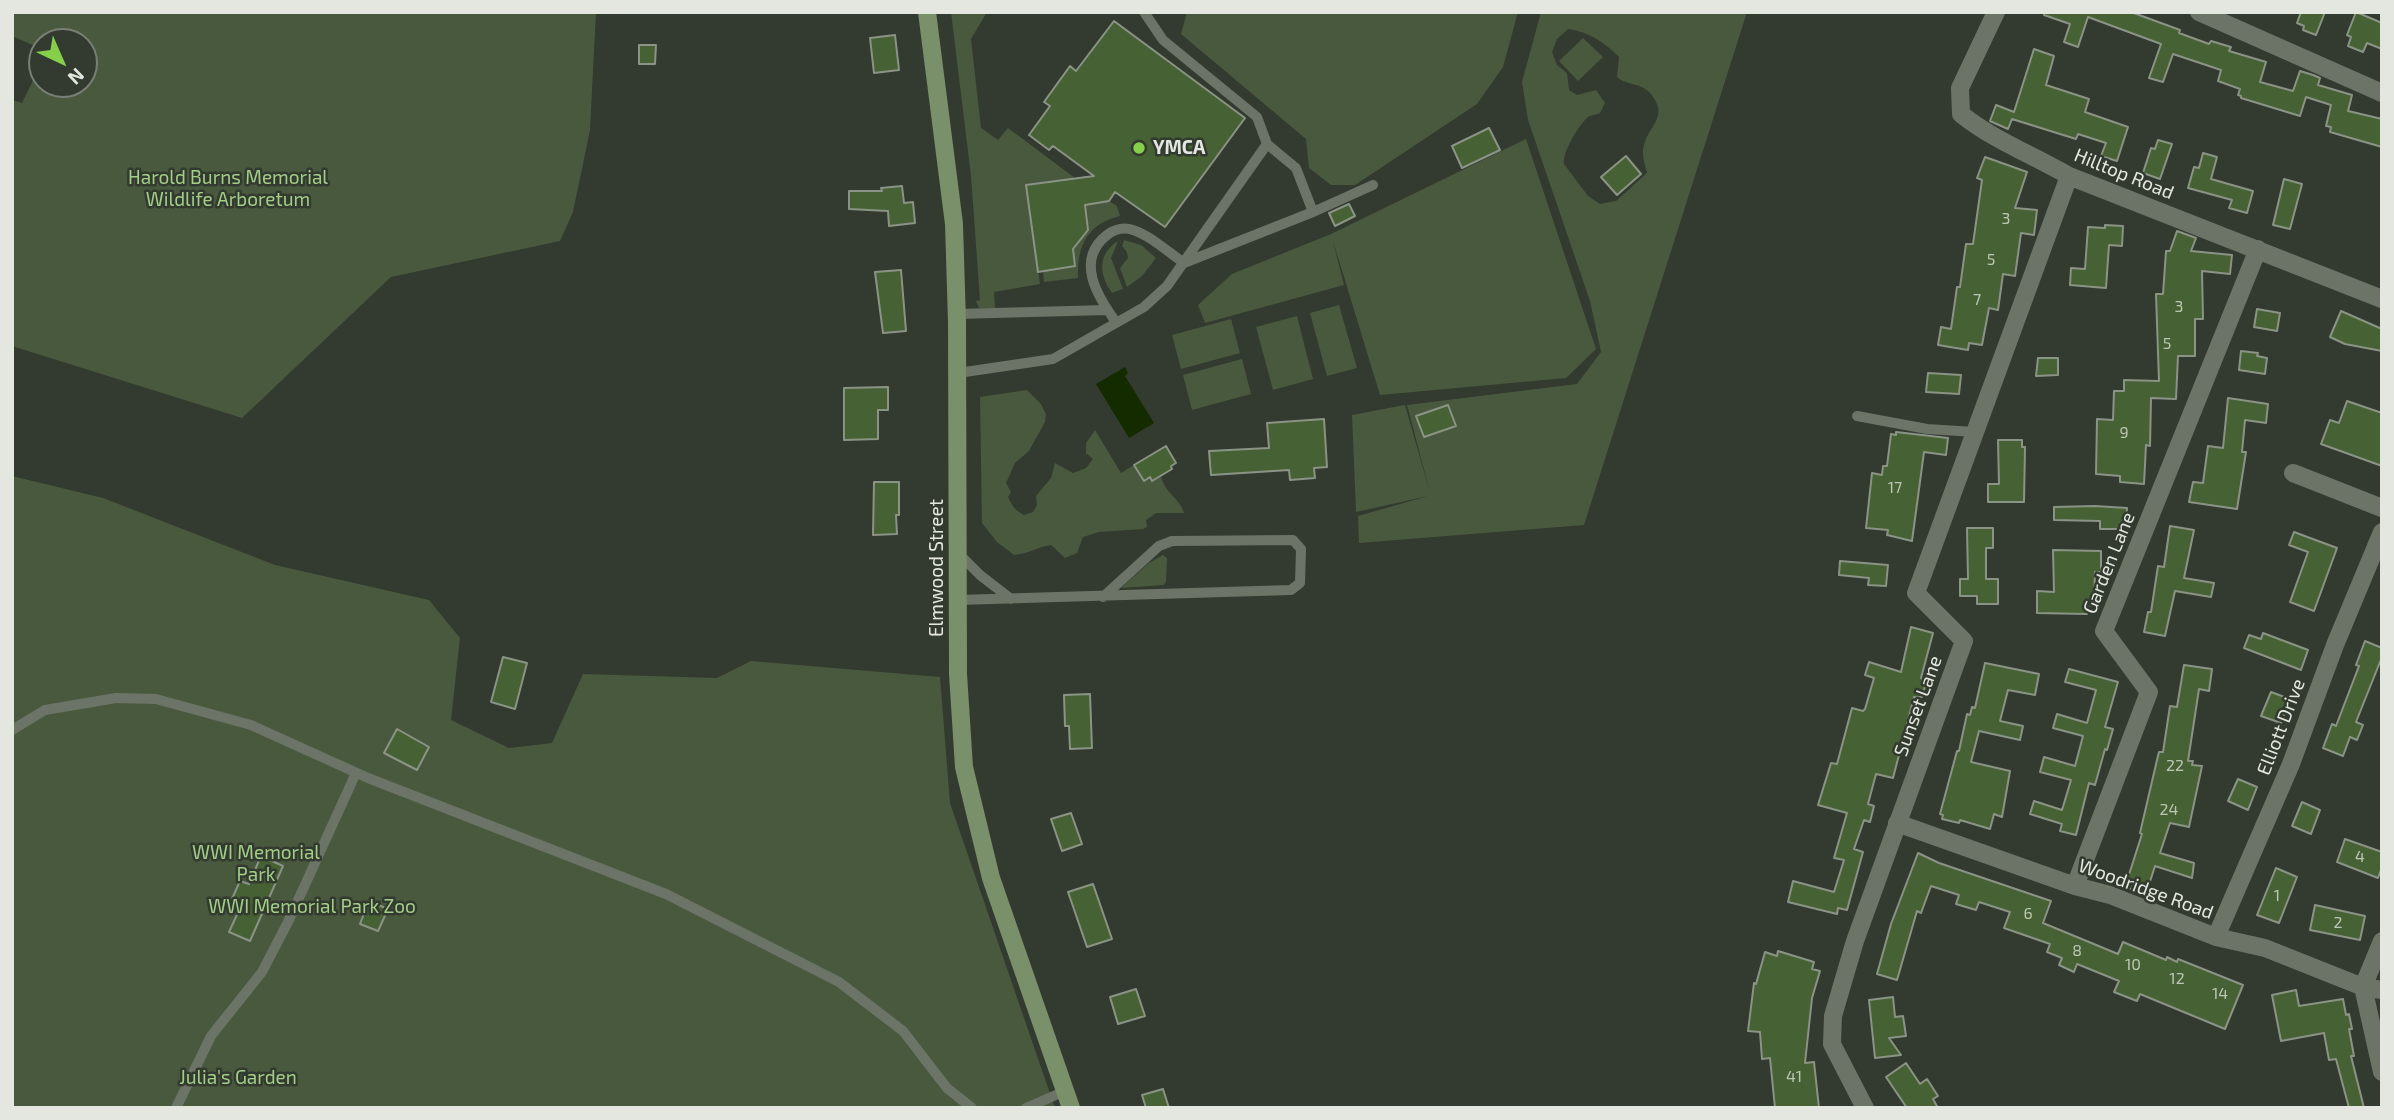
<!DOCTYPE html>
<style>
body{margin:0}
#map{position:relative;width:2394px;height:1120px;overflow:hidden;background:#333a2f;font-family:"Exo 2",sans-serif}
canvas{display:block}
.frame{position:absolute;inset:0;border:14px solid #e3e7e0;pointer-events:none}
.north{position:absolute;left:28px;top:28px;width:70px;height:70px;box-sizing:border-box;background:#333a2f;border:2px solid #797f76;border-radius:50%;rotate:136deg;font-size:19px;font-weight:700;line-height:28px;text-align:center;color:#e3e7e0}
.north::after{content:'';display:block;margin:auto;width:24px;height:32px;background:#86cf4b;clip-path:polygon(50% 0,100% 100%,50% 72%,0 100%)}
</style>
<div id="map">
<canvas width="2394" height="1120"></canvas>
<div class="frame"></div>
<div class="north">N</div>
</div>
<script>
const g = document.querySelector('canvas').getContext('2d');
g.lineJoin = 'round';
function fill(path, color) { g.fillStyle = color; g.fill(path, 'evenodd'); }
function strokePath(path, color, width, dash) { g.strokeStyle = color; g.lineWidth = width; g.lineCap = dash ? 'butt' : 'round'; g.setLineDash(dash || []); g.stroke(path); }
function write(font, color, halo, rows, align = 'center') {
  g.font = font + ' "Exo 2",sans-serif'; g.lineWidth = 5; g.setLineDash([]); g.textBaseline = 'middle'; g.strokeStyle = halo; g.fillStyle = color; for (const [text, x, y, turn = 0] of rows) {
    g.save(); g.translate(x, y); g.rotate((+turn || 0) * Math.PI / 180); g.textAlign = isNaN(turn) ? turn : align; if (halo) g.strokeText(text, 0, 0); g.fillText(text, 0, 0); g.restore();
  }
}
const green = new Path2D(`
 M12,12h584l-6,118 -17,82 -13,29 -169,36 -149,141 -230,-72v-246l10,3 20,-41v22h42v-42h-42v7l-30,-13z
 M951,12h36l-16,27 10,89 17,12 10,-12 67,50 -49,7 14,99 -46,8 1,16h-16l-3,-7 4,-1 -9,-124z
 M1187,12h331l-15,55 -26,37 -122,81h-24l-22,-17 -3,-29 -125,-105z
 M1541,12h206l-163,513 -225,18 -1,-27 70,-20 -72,16 -4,-97 53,-10 26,91 -24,-91 170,-21 24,-32 -11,-51 -62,-181 -6,-38zM1568,29c21,3 36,13 51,28l-2,20c10,9 24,5 34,17 18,23 -2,31 -7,51 -3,9 1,19 3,28l-31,28 -16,3 -12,-8 -24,-32c-2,-12 15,-39 24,-47 2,-1 9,-3 12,-4l5,-10 -9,-13 -19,5 -8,-5 -2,-17 -10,-8 -5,-13 5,-13z
 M1583,38l20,19 -25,24 -19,-20z
 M1526,139l70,210 -30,29 -186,17 -47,-154 11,44 -139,38 -7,-18 34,-31 99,-40z
 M1109,201l8,5 3,10c-33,8 -43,30 -42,62l-34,4 -1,-11 32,-5 -2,-17 12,-44z
 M1124,240l17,5 15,13 -14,18 -15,11 -7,-19 8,-10 -1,-6 -5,-6z
 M1118,241l-7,17 12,31 -11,4c-13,-18 -15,-39 6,-52z
 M1339,305l18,63 -30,8 -17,-63z
 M1297,316l16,63 -40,11 -17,-63z
 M1231,319l9,34 -59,16 -9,-34z
 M1242,359l9,35 -59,16 -9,-35z
 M1027,390l14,14 5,10 -1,8 -16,29 -14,12 -9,20 5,9 -3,5c4,9 8,14 16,18l9,-3 4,-7 -1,-9 15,-18 4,-15 18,10 13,-5 7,-9 -7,-6v-10l9,-13 26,43 13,-8 10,16 6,-3 2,3 9,-5c4,18 19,22 23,37h-28l-10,7 1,7 -4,2 -44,3 -16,5 -6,16 -12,5 -14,-13c-14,2 -23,9 -37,10l-17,-13 -15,-19 -2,-126z
 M12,476l91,22 172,67 154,35 31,38 -9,82 58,28 43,-5 31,-69 134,4 34,-17 189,16 10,126 105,305h-1043z
 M1163,555l4,3 -1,24 -2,3 -43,3 28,-25z`);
const water = new Path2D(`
 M1125,367l3,6 -3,3 29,47 -25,15 -33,-54z`);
const building = new Path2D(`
 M2045,12h86l49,18 -1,3 30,11 2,-3 20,6 -2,4 37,11 -6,20 33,9 7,-20 13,4 7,3 -2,7 34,10 -4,16 34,8v28l-52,-15 1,-5 -5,-1 5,-21 -25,-8 -6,19 -59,-18v-2l-3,-1 2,-6 -22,-8 3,-11 -48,-16 -10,28 -14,-4 12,-34 -73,-27 -10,30 -14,-5 6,-18 -26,-9z
 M2301,12h24l-9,23 -13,-5 1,-4 -7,-3z
 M2356,12l26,11v26l-15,-6 -4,9 -15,-6 3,-9 -4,-2z
 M1114,21l131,97 -80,109 -50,-35 -6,9 -24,4 3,25 -15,19 2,17 -37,6 -12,-87 68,-9 -41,-30 -4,4 -20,-15 21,-29 -6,-4 26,-36 6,5z
 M895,35l4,35 -25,3 -4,-35z
 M639,45h17l-1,19h-16z
 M2034,49l20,7 -8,29 43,14 -4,13 43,15 -11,34 -16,-5 5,-13 -28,-9 -2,5 -64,-20 -4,10 -18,-8 6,-16 18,7z
 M1489,128l11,22 -38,18 -10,-22z
 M2158,140l14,4 -12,35 -17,-6 8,-25 4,1z
 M2203,153l14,4 -6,22 42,12 -6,22 -18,-5 3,-8 -44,-12 6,-21 5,1z
 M1626,156l15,18 -24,21 -16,-18z
 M1985,157l42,15 -12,36 22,2 -3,25 -13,-2 -6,43 -12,-2 -5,36 -9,-2 -7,37 -13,-2 -1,7 -30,-5 3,-18 10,2 6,-42h3l6,-43h7l9,-64 -5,-2z
 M2284,179l18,5 -12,45 -17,-4z
 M902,186l2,17 9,-1 2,21 -26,3 -1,-15 -39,-2v-18h33l-1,-3z
 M1349,204l6,12 -20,10 -6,-13z
 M2105,225l18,1 -1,20 -13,-1 -3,43 -36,-3 1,-17 14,1 3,-42 17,1z
 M2177,231l19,7 -5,13 41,4 -2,19 -28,-3 1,48h-8v37h-17l-2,43 -25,-1 -1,48 -4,-1 -2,39 -24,-2v-6l-24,-2 1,-55 16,1 1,-29h10v-11l35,1 -3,-87h7l3,-43h4z
 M901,270l5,61 -23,2 -8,-61z
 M2257,309l23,4 -3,18 -23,-4z
 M2341,311l41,18v22l-37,-7 -15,-7z
 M2241,351l17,2 -1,3 10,2 -2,16 -26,-4z
 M2038,358h20v17l-22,1z
 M1928,373l33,2 -2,19 -33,-2z
 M888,387v23h-10v29l-34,1v-52z
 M2228,398l40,6 -2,19 -21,-3 -3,32h4l-9,57 -48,-7 4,-20 10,1 5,-37 15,2z
 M2347,401l35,12v53l-61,-22 9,-24 9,3z
 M1448,405l8,21 -32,11 -8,-21z
 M1324,419l3,48 -13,1 1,10 -25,2 -1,-10 -78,5 -2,-24 60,-3 -2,-25z
 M1896,432l52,6 -2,17 -22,-3 -12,89 -25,-6 1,-5 -22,-2 6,-55 10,2 1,-9h4l4,-32 5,1z
 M1998,440h24v7h3l-1,55h-36v-18h11z
 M1166,446l10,17 -5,3 1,3 -20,12 -2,-4 -6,4 -10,-16z
 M874,482h25v33h-3l1,19 -24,1z
 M2095,506l32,2 -1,15h-6v6h-20v-8l-46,-1v-13z
 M2170,526l24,4 -10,48 30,5 -3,14 -36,-6 -10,45 -21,-4 4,-20h3l7,-46 6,1z
 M1967,528h26v20h-7v31h12v25h-21v-8h-17v-17h8z
 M2294,532l43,16 -23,63 -24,-9 18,-50 -19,-7z
 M2053,550l48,1v21h-6l-1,34 -7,-1v9l-50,-1v-22l17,1z
 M1840,561l48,4 -2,21 -18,-1 1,-7 -30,-3z
 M1911,627l22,6 -12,45 5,5 -4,14h-8l-21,81 -17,-4 -8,30 6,2 -4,16 -6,-2 -10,29 9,3 -16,58 -9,-2 -1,6 -49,-12 5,-21 41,11 10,-32 -10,-2 13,-45 -29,-8 13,-42 6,1 15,-56 11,3 2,-2 9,-31 -9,-3 4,-13 32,10z
 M2263,633l45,17 -7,20 -57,-22 5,-13 12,4z
 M2365,641l17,7v9l-26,65 7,3 -6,15 -7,-3 -7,19 -20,-8 9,-24 4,2 23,-60 -3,-1z
 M503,657l24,6 -12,46 -24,-7z
 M1985,663l54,11 -4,21 -27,-5 -8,31 23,5 -3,14 -41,-9 -8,31 39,9 -8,46 -8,-3 -4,15 -30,-9 -1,3 -17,-4 1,-4 -3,-1 17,-63h2l8,-37 3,1 2,-8 3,1z
 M2184,665l28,4 -3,22 -10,-2 -11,72h5l-1,4 10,1 -13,61 -19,-4 -10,30 34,10 -2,15 -37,-12 -9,28 -21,-7 17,-53 -2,-1 17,-73 2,-8h4l7,-46 7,1z
 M2069,669l49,13 -13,45 8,2 -6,21 -2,-1 -10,36 -6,-2 -13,52 -16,-4 2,-7 -32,-10 4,-13 28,9 9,-30 -31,-8 4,-15 31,9 8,-30 -30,-8 4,-14 30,9 9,-33 -31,-8z
 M2271,692l19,7 -9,24 -20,-7z
 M1090,694l2,54 -22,1 -1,-23h-4l-1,-31z
 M397,729l32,18 -12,23 -33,-17z
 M2238,779l19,8 -9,23 -20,-9z
 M2302,802l18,8 -9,24 -19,-8z
 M1071,813l11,31 -20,7 -11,-32z
 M2345,839l37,13v15l-4,11 -41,-16z
 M1918,853l21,10 112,38 -8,22 75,31 5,-12 43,18 1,-3 10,5 1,-3 65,26 -18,44 -85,-35 -3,7 -23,-9 5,-11 -42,-17 -3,8 -15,-7 3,-7 -15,-6 3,-8 -46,-16 6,-16 -31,-10 -3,8 -20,-6 3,-9 -28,-9 -10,27 -4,-2 -20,69 -20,-6 14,-50z
 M261,856l22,10 -33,75 -21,-9 13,-28 -10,-5 8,-18 9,3z
 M2276,868l21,9 -18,46 -22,-8z
 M1093,884l19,55 -25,8 -19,-55z
 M369,901l19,8 -10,22 -18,-7z
 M2315,905l50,11 -5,24 -50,-10z
 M1778,951l36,11 -2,7 8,2 -8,27 -7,65 9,-1 5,46h-44l-5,-50 -8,1 -2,-27 -12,-1 6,-48 2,1 9,-32 12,4z
 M1136,989l9,27 -27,8 -8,-27z
 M2296,990l3,16 44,-7 3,16 3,-1 3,15h-3l5,27h-3l13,52h-15l-13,-49 -7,1 -5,-27 -43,8 -9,-46z
 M1893,997l2,20 8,-1 3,20 -17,2 12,17 -26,3 -6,-58z
 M1906,1063l14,21 7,-5 11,17 -5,3 5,9h-31l-21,-31z
 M1163,1089l6,19h-23l-4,-13z`);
const service = new Path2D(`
 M1313,212l60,-27
 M957,314l150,-4
 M1116,322c-19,-26 -41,-62 -9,-87 8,-6 17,-8 26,-5 18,6 35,22 51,33l129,-51 -17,-44 -29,-24
 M958,373l95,-14 91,-52 23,-21 100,-142 -10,-27 -94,-77 -19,-28
 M1857,416l70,13 48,3
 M959,554l21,21 31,24
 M958,600l333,-10 9,-7 1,-34 -8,-9 -121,1 -13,5 -56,51
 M12,730l33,-20 71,-12 40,1 95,26 117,53 298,116 173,88 64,49 44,57 25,20
 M176,1108l35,-72 51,-64 27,-52 67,-147
 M1026,1108l39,-17`);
const minor = new Path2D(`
 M1996,12l-36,76 1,26c32,26 72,41 108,62l313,123
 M2199,12l183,81
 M2293,473l89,35
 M1897,823l178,63 35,9 106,42 49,11 98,39 19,3
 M2075,886l74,-194 -45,-61 154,-382
 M2216,937l75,-173 44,-119 47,-113
 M2382,941l-19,46 19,85
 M1865,1108l-33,-64 1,-28 22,-75 109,-300 -48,-48 153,-417`);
const secondary = new Path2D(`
 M927,12l27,212 3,98 1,352 6,93 27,111 80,230`);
const markers = [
 [1139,148,7,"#86cf4b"]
];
const numberNames = [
 ["3",2006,219],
 ["5",1991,260],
 ["7",1977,300],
 ["3",2179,307],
 ["5",2167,344],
 ["9",2124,433],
 ["17",1895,488],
 ["22",2175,766],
 ["24",2169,810],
 ["4",2360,857],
 ["1",2277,896],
 ["6",2028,914],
 ["2",2338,923],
 ["8",2077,951],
 ["10",2133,965],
 ["12",2177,979],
 ["14",2220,994],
 ["41",1794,1077]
];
const poiNames = [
 ["YMCA",1153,148]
];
const streetNames = [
 ["Hilltop Road",2124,174,22],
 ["Garden Lane",2109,563,-68],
 ["Elmwood Street",937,568,-90],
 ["Sunset Lane",1918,706,-70],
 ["Elliott Drive",2281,727,-69],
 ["Woodridge Road",2146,889,20]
];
const parkNames = [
 ["Harold Burns Memorial",228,178],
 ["Wildlife Arboretum",228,200],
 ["WWI Memorial",256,853],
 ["Park",256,875],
 ["WWI Memorial Park Zoo",312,907],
 ["Julia's Garden",238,1078]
];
fill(green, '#49593e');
fill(water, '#142b00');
fill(building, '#466133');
strokePath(building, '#8b9386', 2);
strokePath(service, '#6c7468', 10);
strokePath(minor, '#6c7468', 18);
strokePath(secondary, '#79906a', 18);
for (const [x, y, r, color] of markers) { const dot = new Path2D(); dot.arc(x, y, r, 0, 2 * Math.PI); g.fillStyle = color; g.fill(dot); strokePath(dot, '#333a2f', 2.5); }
write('16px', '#bcc6b5', null, numberNames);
write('bold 19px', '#e3e7e0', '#333a2f', poiNames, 'left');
write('19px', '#e3e7e0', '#333a2f', streetNames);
write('19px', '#a3ce87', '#333a2f', parkNames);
</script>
